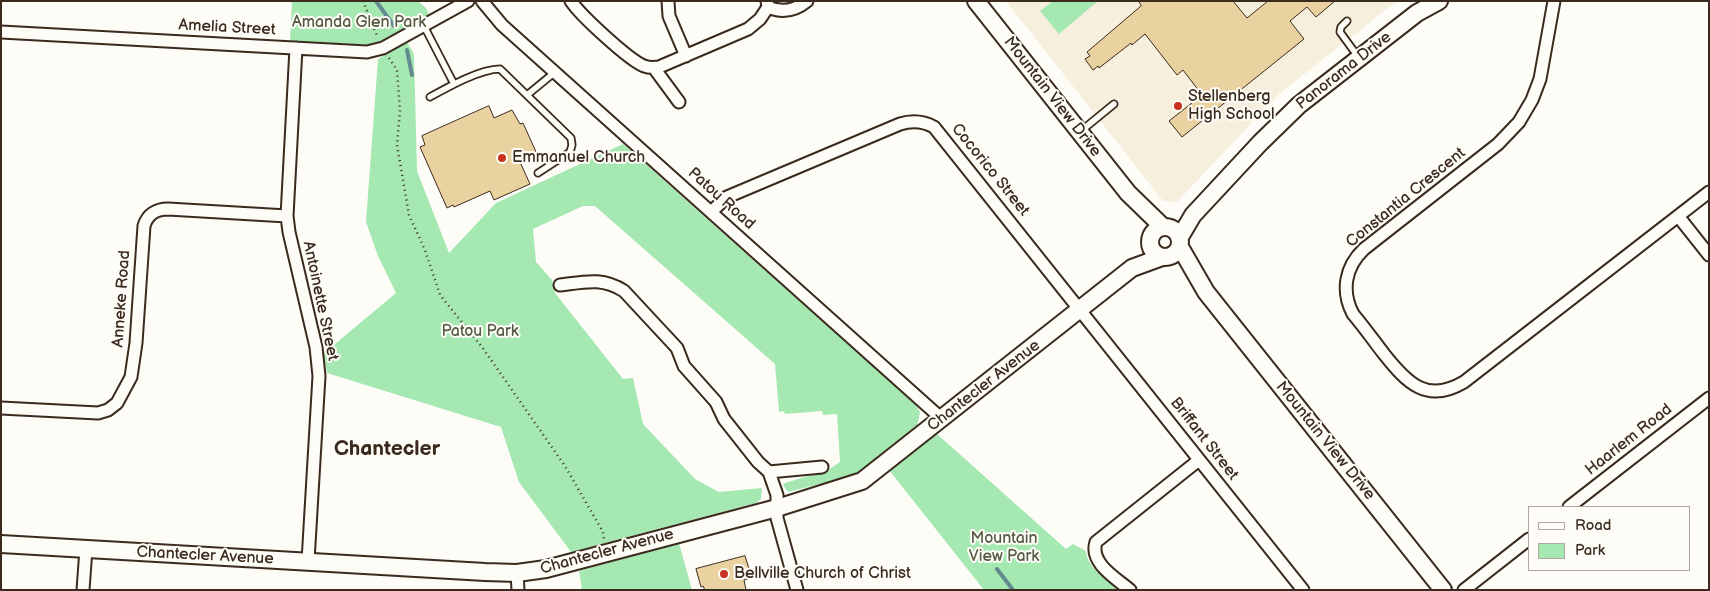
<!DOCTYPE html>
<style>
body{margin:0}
#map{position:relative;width:1710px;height:591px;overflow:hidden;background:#fdfcf7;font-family:"Balsamiq Sans",sans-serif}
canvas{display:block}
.frame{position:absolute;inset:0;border:2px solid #3b2a1e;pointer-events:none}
.legend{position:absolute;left:1528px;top:506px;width:162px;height:65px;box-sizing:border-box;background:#fdfcf7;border:1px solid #afa8a0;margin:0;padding:6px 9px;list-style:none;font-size:15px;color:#3b2a1e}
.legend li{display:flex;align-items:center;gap:10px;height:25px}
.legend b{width:25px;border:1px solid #afa8a0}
</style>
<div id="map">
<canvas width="1710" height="591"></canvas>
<div class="frame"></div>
<ul class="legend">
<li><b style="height:6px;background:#fdfcf7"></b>Road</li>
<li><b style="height:14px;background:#a5e8b1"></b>Park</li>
</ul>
</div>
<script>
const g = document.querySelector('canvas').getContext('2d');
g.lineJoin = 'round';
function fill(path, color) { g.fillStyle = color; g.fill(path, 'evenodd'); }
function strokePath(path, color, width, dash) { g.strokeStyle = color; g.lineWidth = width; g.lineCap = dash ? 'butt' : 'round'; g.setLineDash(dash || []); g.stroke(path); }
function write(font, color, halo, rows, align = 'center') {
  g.font = font + ' "Balsamiq Sans",sans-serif'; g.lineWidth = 4; g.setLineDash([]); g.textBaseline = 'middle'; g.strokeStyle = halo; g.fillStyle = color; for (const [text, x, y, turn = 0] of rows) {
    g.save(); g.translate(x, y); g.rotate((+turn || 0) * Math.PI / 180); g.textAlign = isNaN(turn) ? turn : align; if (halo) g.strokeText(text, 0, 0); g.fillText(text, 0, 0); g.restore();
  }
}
const built = new Path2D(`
 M1006,1h391l-118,93 -102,108 -14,-1z`);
const green = new Path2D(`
 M292,1h126l8,7 3,7 -56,30 -83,-4z
 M1053,1h45l-39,33 -19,-23z
 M407,42l7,12 3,117 32,82 47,-50 127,-59 292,260 5,8 -3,14 -61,49 -68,17 -5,-7 2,-2 43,-13 12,-8 -3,-48 -14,1 -1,-4 -37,3 -1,-3 -5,1 -4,-48 -180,-158h-12l-50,23 3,33 16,18 3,13 68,86 10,-1 10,46 52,55 24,13 43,-4 -1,11 -5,4 -185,49 -52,-70 -18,-55 -174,-54 -4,-19 73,-61 -18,-37 -12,-34 12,-163z
 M937,434l129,115 7,-5 13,7c1,17 20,28 33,39h-135l-95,-120z
 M679,543l13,47h-110l-3,-19z`);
const stream = new Path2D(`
 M376,1l18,25
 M407,50l5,25
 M997,569l16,21`);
const building = new Path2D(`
 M1139,1h94l14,17 21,-17h67l-19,16 -9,-10 -17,14 14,18 -122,98 -13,-16 33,-26 -19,-25 -6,5 -32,-41 -13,11 -1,-2 -32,25 -1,-2 -5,4 -8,-11 5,-3 -3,-4 54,-46z
 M489,106l5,12 18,-8 8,14 3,-1 14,31 -17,8 10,22 -36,16 -4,-9 -36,16 -1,-2 -6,3 -27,-61 5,-2 -3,-9z
 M745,556l7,22 -8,2 2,10h-41l-2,-4 -2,1 -5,-18z`);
const path = new Path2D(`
 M363,1l15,37
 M389,58l8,12 3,41 -3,34 12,70 16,35 15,45 42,52 83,119 38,66 1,7`);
const lane = new Path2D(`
 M1347,21l-6,6 -1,5 19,26
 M424,26l30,58
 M527,95l28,-23
 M430,97c18,-10 50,-28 70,-28l71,69 1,7 -2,7 -32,21
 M1081,131l33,-27`);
const street = new Path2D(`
 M482,1l20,24 440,394
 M571,1c9,14 58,59 73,65 5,2 9,2 15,1l89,-38 12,-10 8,-12
 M668,1l1,15 17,40
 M767,1l1,6c14,6 27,4 39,-6
 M1554,1l-14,78 -8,21 -13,22 -21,22 -134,105c-19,18 -23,42 -11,65 11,13 21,27 31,40 23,29 43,50 80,28l245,-190
 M1,32l366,20 16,-4 85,-47
 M296,48l-9,168 2,16 27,115 3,29 -11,185
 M654,68l25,34
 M711,212l16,-15 173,-73c13,-4 23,-3 34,3l369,463
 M1678,216l31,39
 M560,285c25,-3 42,-8 64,6l53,57 7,18 32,36 8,17 34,43 11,10 8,23v23l20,72
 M1,408l97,5 10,-3 9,-7 14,-26 5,-34 8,-117c3,-11 12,-17 24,-17l119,7
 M769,472l53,-5
 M1569,507l140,-109
 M517,573l1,17
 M83,590l3,-41
 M1130,590c-14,-12 -41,-27 -34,-48l103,-82
 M1464,590l65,-51`);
const secondary = new Path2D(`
 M976,1l152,192 35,34
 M1150 242a15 15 0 1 1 30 0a15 15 0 1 1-30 0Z
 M1180,237l13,-22 67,-72 39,-38 118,-92 22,-12
 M1180,247l26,45 237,298
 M1,544l484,28 32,1 29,-4 231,-61 85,-27 270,-213 30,-11`);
const markers = [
 [1178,106,5,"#c8321e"],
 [502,158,5,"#c8321e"],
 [724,574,5,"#c8321e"]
];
const parkNames = [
 ["Amanda Glen Park",359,23],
 ["Patou Park",480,332],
 ["Mountain",1004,539],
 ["View Park",1004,557]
];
const streetNames = [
 ["Amelia Street",227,28,3],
 ["Panorama Drive",1344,71,-38],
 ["Mountain View Drive",1052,97,52],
 ["Cocorico Street",990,170,51],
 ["Constantia Crescent",1406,198,-39],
 ["Patou Road",721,199,42],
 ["Anneke Road",122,299,-86],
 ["Antoinette Street",320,301,78],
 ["Chantecler Avenue",984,386,-38],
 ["Briffant Street",1204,439,52],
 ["Haarlem Road",1629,440,-38],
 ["Mountain View Drive",1325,441,51],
 ["Chantecler Avenue",607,552,-15],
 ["Chantecler Avenue",205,556,3]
];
const poiNames = [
 ["Stellenberg",1188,97],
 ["High School",1188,115],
 ["Emmanuel Church",512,158],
 ["Bellville Church of Christ",734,574]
];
const districtNames = [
 ["Chantecler",387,450]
];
fill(built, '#f7efdd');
fill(green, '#a5e8b1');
strokePath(stream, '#638b8f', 4);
fill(building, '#ead2a0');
strokePath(building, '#3b2a1e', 1);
strokePath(lane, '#3b2a1e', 9);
strokePath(street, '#3b2a1e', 15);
strokePath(secondary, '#3b2a1e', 20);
strokePath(path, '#3b2a1e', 2.5, [1, 4]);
strokePath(lane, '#fdfcf7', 5.5);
strokePath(street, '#fdfcf7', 11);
strokePath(secondary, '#fdfcf7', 16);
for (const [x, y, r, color] of markers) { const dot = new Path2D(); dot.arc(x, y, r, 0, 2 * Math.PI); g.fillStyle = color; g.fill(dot); strokePath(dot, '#fdfcf7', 2); }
write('16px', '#565a43', '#fdfcf7', parkNames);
write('16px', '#3b2a1e', '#fdfcf7', streetNames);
write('16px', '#3b2a1e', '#fdfcf7', poiNames, 'left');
write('bold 21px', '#3b2a1e', '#fdfcf7', districtNames);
</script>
